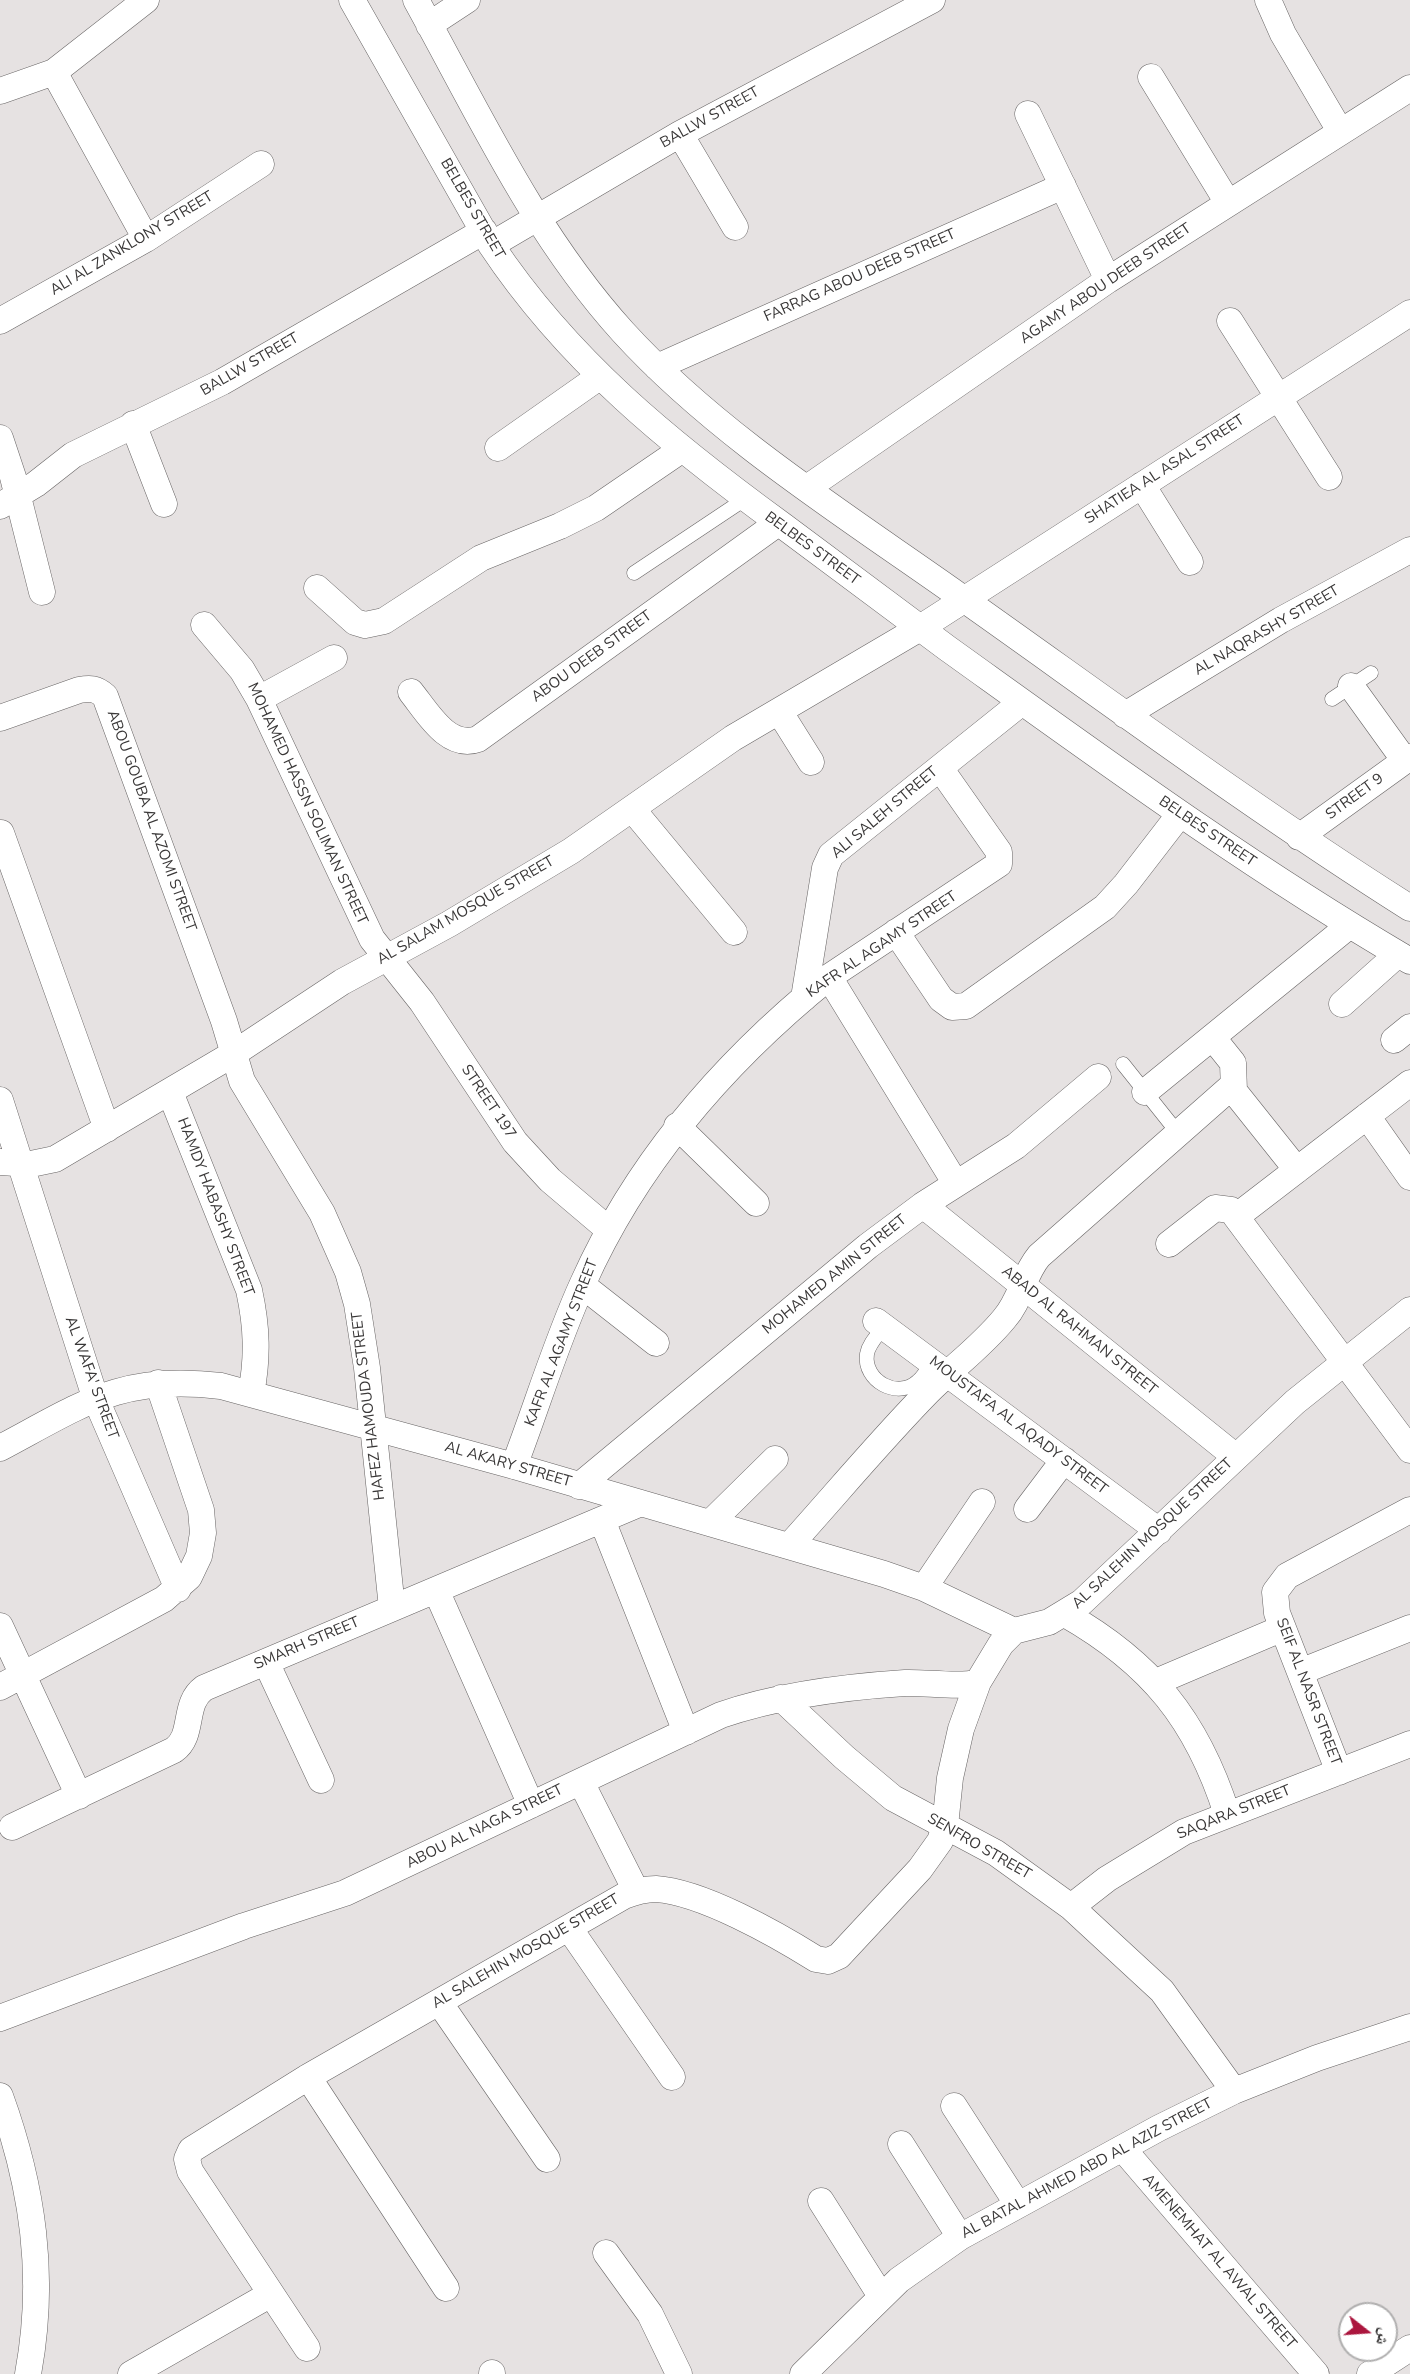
<!DOCTYPE html>
<meta charset="utf-8">
<style>
body{margin:0}
#map{position:relative;width:1410px;height:2374px;overflow:hidden;background:#e6e2e2;font-family:"Nunito Sans","Noto Naskh Arabic",sans-serif}
canvas{display:block}
.north{position:absolute;left:1338px;top:2302px;width:60px;height:60px;box-sizing:border-box;background:#fff;border:2px solid #b0afaf;border-radius:50%;rotate:107deg;font-size:16px;font-weight:700;line-height:24px;text-align:center;color:#393737}
.north::after{content:'';display:block;margin:auto;width:21px;height:27px;background:#ab163e;clip-path:polygon(50% 0,100% 100%,50% 72%,0 100%)}
</style>
<div id="map">
<canvas width="1410" height="2374"></canvas>
<div class="north">ش</div>
</div>
<script>
const g = document.querySelector('canvas').getContext('2d');
g.lineJoin = 'round';
function strokePath(path, color, width, dash) { g.strokeStyle = color; g.lineWidth = width; g.lineCap = dash ? 'butt' : 'round'; g.setLineDash(dash || []); g.stroke(path); }
function write(font, color, halo, rows, align = 'center') {
  g.font = font + ' "Nunito Sans",sans-serif'; g.lineWidth = 4.5; g.setLineDash([]); g.textBaseline = 'middle'; g.strokeStyle = halo; g.fillStyle = color; for (const [text, x, y, turn = 0] of rows) {
    g.save(); g.translate(x, y); g.rotate((+turn || 0) * Math.PI / 180); g.textAlign = isNaN(turn) ? turn : align; if (halo) g.strokeText(text, 0, 0); g.fillText(text, 0, 0); g.restore();
  }
}
const service = new Path2D(`
 M634,573l111,-74
 M1332,699l39,-26
 M1123,1064l55,69
 M884,1327c-6,8 -15,16 -17,27 -4,27 31,46 51,27 6,-5 10,-13 14,-19`);
const minor = new Path2D(`
 M352,0l139,245c77,116 180,199 291,280 55,41 110,82 165,123 152,109 302,219 463,313
 M416,0c63,114 119,235 207,332 93,102 222,183 335,263 150,106 297,215 452,313
 M1268,0l15,34 57,97
 M429,25l38,-25
 M54,72l92,167
 M1151,77l77,126
 M0,91l54,-19 92,-72
 M1028,114l80,166
 M680,134l55,93
 M491,245l189,-111 252,-134
 M0,321l146,-82 115,-75
 M1230,321l99,156
 M657,367l406,-181
 M133,424l31,80
 M0,438l13,39 29,115
 M498,448l101,-71
 M1142,485l48,77
 M807,488l301,-208 302,-192
 M0,506l36,-22 37,-29 149,-73 262,-151
 M317,588l38,34 10,3 19,-4 97,-63 79,-32 36,-18 85,-58
 M204,625l38,45 17,29 113,240 50,63 93,140 35,38 59,50
 M1351,686l54,75
 M411,692c16,20 37,58 67,47l300,-216
 M259,699l75,-41
 M779,711l32,51
 M1125,715l156,-95 129,-70
 M0,718l79,-28c11,-2 17,-2 26,6l119,325 18,60 80,132 26,59 9,32 10,64 25,240
 M633,810l101,122
 M1,833l106,296
 M1299,837l111,-80
 M896,932l45,67 11,8 14,-1 139,-99 21,-23 54,-70
 M829,977l127,207
 M804,998l21,-130 6,-13 191,-153
 M1342,1004l56,-50
 M1213,1038l20,25 1,28 63,79
 M1394,1040l16,-13
 M170,1092l79,198c8,37 9,67 2,104
 M1145,1092l205,-167
 M0,1100l95,297 83,192
 M1367,1116l43,61
 M677,1126l79,77
 M0,1162l31,2 24,-5 178,-105 109,-72 107,-58 122,-73 162,-113 187,-110 490,-315
 M923,1205l313,252
 M1237,1216l173,-133
 M1169,1244l46,-36 16,2 179,240
 M582,1285l74,58
 M876,1321l283,210
 M0,1448c83,-44 121,-74 221,-62l293,80 370,108 40,14 90,43
 M514,1466c23,-60 42,-124 69,-183 55,-123 142,-222 246,-306l170,-113v-12l-59,-84
 M579,1486l289,-240 55,-41 93,-59 82,-69
 M1027,1509l37,-49
 M602,1520l84,212
 M710,1523l65,-64
 M790,1545c46,-51 90,-104 138,-153 25,-25 53,-45 76,-73 17,-19 19,-44 35,-63l193,-170
 M924,1588l58,-86
 M436,1590l95,215
 M1065,1614c86,49 132,106 162,200
 M0,1626l79,170
 M266,1662l55,118
 M1300,1672l110,-44
 M1156,1682l127,-54
 M0,1687l164,-88 25,-22 10,-21 4,-23 -2,-23 -43,-127
 M781,1698l63,59 49,41 103,55 75,54 91,84 72,100
 M1339,1772l-62,-159 -2,-21 12,-16 123,-66
 M581,1782l55,109
 M12,1827l162,-77c21,-15 8,-46 30,-62l437,-185
 M1071,1907l36,-28 77,-47 226,-88
 M569,1928l103,149
 M439,2002l108,157
 M0,2018l244,-92 101,-33 376,-178c58,-20 122,-28 184,-32 19,-1 59,5 73,-1
 M308,2077l138,211
 M0,2096c33,91 46,181 28,278
 M954,2106l64,99
 M901,2144l59,93
 M1123,2149l193,225
 M821,2201l60,95
 M606,2253l44,61 29,60
 M307,2348l-117,-177 -3,-12 4,-9 117,-73 316,-181c10,-4 21,-7 32,-7 46,3 120,45 160,70l12,2 11,-5 81,-87 20,-28 5,-15 5,-48 11,-49 17,-47 23,-38 13,-13 35,-9 33,-20 213,-200 115,-92
 M492,2373v1
 M131,2374l140,-80
 M803,2374l96,-94 61,-43 199,-109 75,-37 83,-33 93,-31
 M1370,2374l40,-26`);
const streetNames = [
 ["BALLW STREET",710,118,-29],
 ["BELBES STREET",472,209,60],
 ["ALI AL ZANKLONY STREET",132,244,-31],
 ["FARRAG ABOU DEEB STREET",860,276,-24],
 ["AGAMY ABOU DEEB STREET",1106,284,-34],
 ["BALLW STREET",250,365,-30],
 ["SHATIEA AL ASAL STREET",1165,470,-33],
 ["BELBES STREET",812,549,36],
 ["AL NAQRASHY STREET",1267,631,-30],
 ["ABOU DEEB STREET",592,657,-36],
 ["STREET 9",1355,797,-36],
 ["MOHAMED HASSN SOLIMAN STREET",307,804,65],
 ["ALI SALEH STREET",885,813,-40],
 ["ABOU GOUBA AL AZOMI STREET",151,821,70],
 ["BELBES STREET",1207,832,34],
 ["AL SALAM MOSQUE STREET",466,911,-30],
 ["KAFR AL AGAMY STREET",882,945,-34],
 ["STREET 197",488,1102,56],
 ["HAMDY HABASHY STREET",215,1207,69],
 ["MOHAMED AMIN STREET",835,1275,-39],
 ["ABAD AL RAHMAN STREET",1079,1331,39],
 ["KAFR AL AGAMY STREET",562,1343,-69],
 ["AL WAFA' STREET",91,1378,70],
 ["HAFEZ HAMOUDA STREET",369,1406,-97],
 ["MOUSTAFA AL AQADY STREET",1018,1426,37],
 ["AL AKARY STREET",508,1465,16],
 ["AL SALEHIN MOSQUE STREET",1153,1534,-43],
 ["SMARH STREET",307,1644,-23],
 ["SEIF AL NASR STREET",1308,1692,69],
 ["SAQARA STREET",1234,1813,-22],
 ["ABOU AL NAGA STREET",485,1827,-26],
 ["SENFRO STREET",979,1847,30],
 ["AL SALEHIN MOSQUE STREET",526,1952,-30],
 ["AL BATAL AHMED ABD AL AZIZ STREET",1087,2169,-28],
 ["AMENEMHAT AL AWAL STREET",1219,2262,49]
];
strokePath(service, '#676464', 15);
strokePath(minor, '#676464', 27);
strokePath(service, '#fff', 14);
strokePath(minor, '#fff', 26);
write('15px', '#393737', '#fff', streetNames);
</script>
